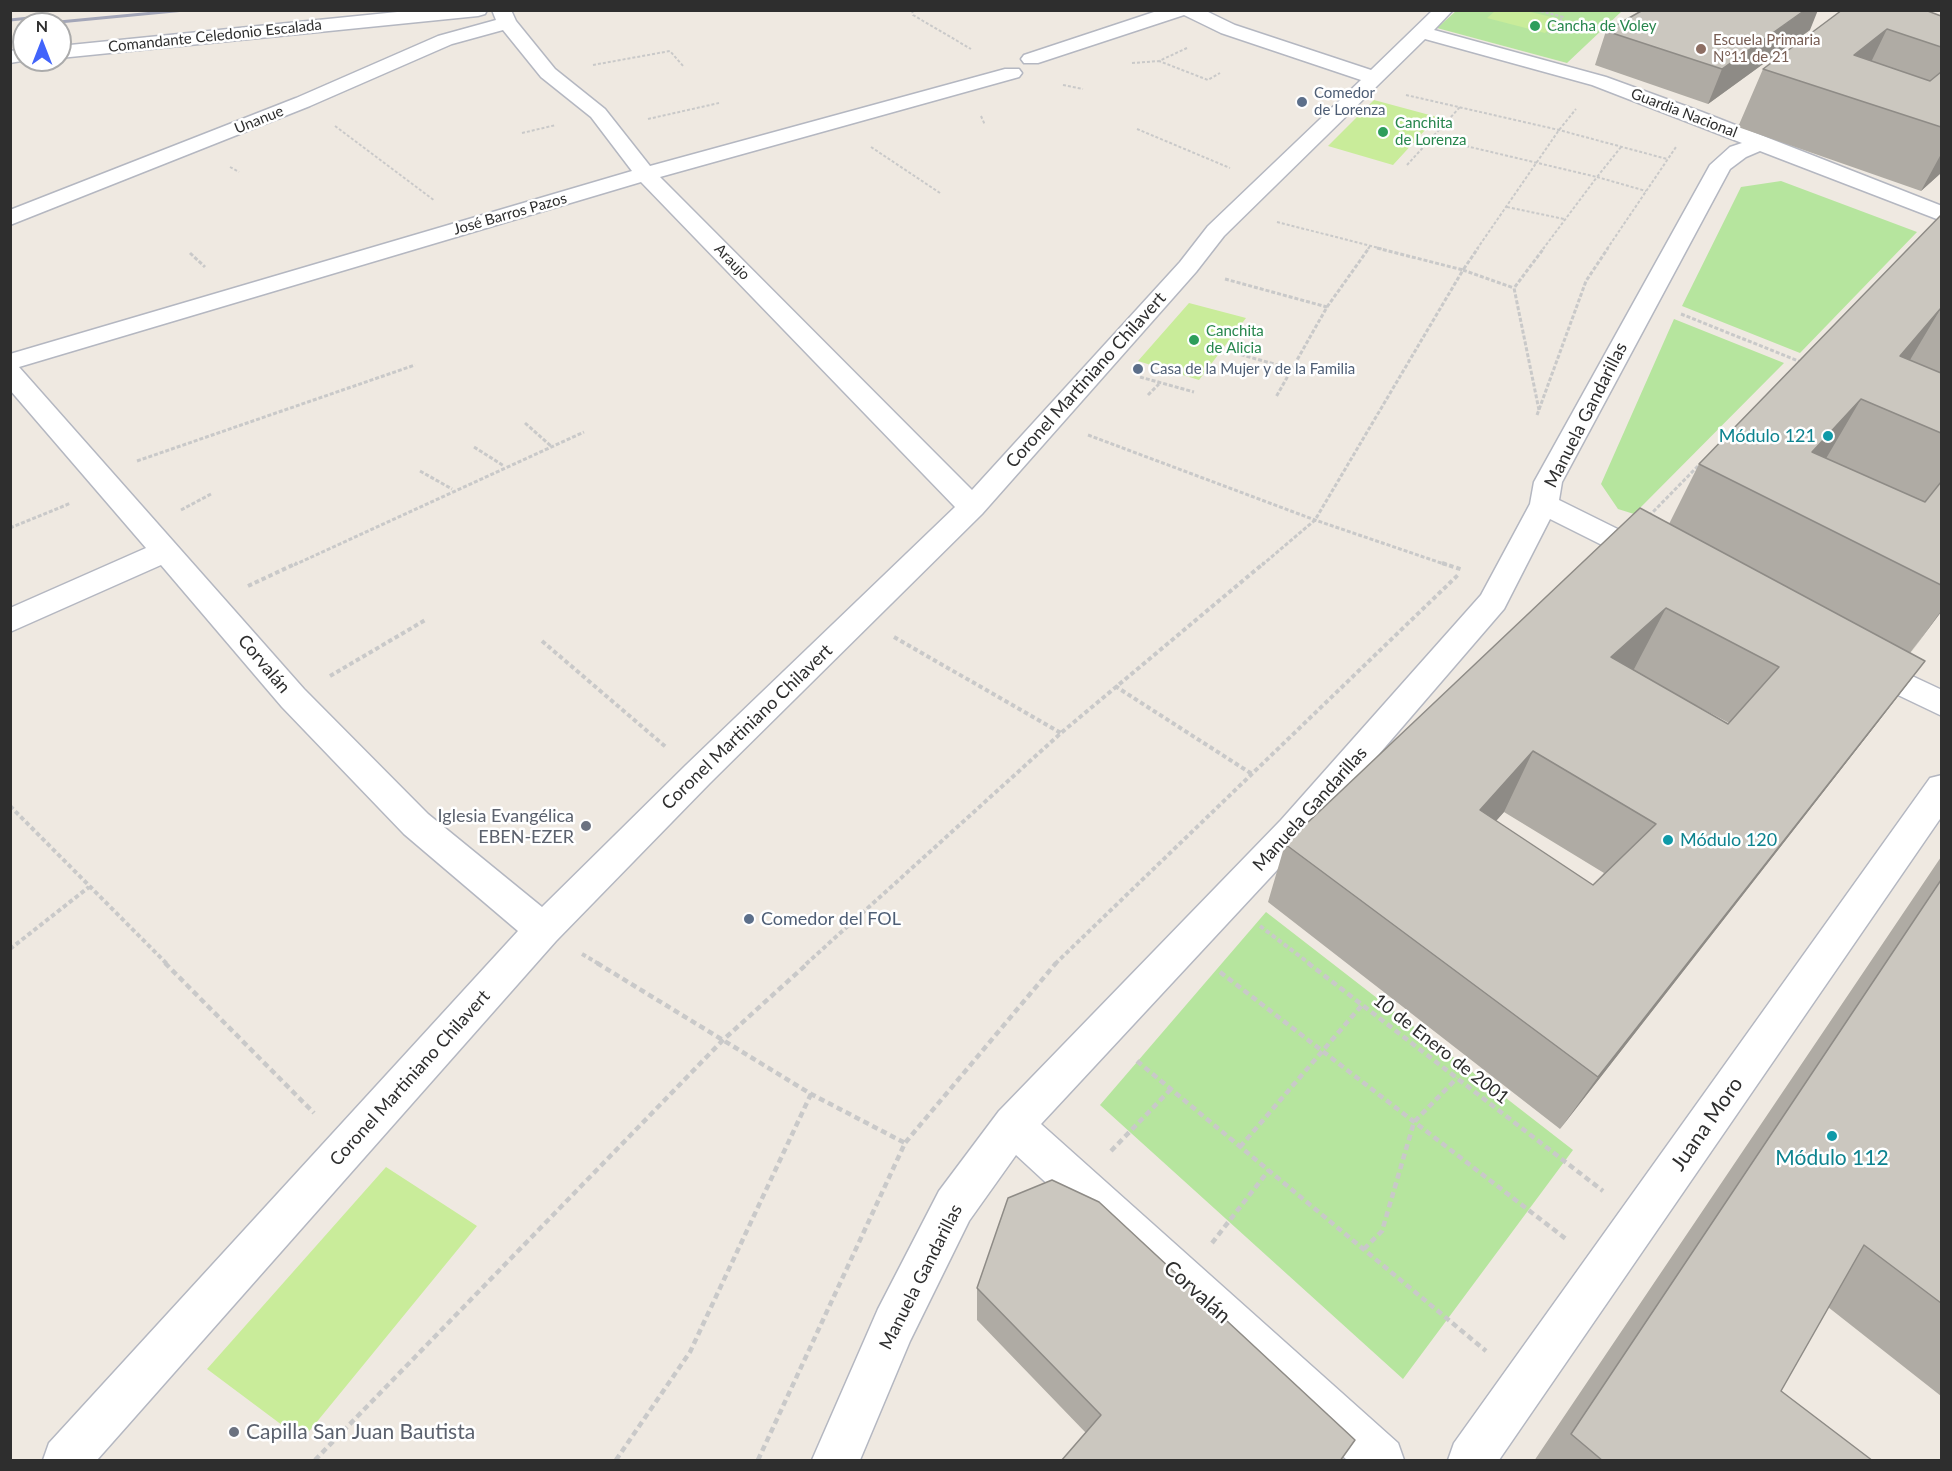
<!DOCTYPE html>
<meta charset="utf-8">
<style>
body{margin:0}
#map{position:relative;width:1952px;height:1471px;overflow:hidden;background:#efe9e1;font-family:Lato,sans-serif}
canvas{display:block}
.frame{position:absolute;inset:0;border:12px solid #2e2e2e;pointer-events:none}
.north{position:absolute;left:12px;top:12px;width:60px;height:60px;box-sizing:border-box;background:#fff;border:2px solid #ababab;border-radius:50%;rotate:0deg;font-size:16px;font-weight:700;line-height:24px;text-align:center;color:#2e2e2e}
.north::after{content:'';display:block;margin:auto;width:21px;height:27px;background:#4264fb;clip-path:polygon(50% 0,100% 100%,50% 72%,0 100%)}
</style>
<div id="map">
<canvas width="1952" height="1471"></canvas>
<div class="frame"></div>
<div class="north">N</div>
</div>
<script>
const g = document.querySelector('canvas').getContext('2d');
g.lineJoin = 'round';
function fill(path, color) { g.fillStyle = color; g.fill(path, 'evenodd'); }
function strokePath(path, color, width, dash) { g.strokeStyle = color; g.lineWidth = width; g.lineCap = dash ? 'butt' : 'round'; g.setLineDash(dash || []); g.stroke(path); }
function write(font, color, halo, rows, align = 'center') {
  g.font = font + ' Lato,sans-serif'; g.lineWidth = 5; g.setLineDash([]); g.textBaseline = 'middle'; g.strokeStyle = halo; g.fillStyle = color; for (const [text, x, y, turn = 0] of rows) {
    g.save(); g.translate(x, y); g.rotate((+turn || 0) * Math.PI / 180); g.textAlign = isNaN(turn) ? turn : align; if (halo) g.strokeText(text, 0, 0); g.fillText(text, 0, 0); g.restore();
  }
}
const green = new Path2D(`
 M1456,11h166l-55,52 -130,-35z
 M1781,181l136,51 -117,121 -118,-47 59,-119z
 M1674,319l110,44 -150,151 -16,-5 -17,-25z
 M1266,912l307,238 -170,229 -303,-274z`);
const pitch = new Path2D(`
 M1527,11l32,8 -14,14 -58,-15 8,-7z
 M1374,100l63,17 -44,48 -65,-19z
 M1189,303l57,15 -47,62 -61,-19z
 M386,1167l91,59 -175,214 -95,-71z`);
const pathFar3 = new Path2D(`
 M912,10l1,5 58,34
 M1536,10l27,7 -15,17
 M1590,24l22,7
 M1187,48l-28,13 49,19 12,-7
 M1132,63l27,-2
 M593,65l77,-14 14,16
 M1063,85l20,4
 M1406,95l153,35 108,29
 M981,116l4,9
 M648,119l71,-16
 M335,126l100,75
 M1137,129l93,39
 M522,133l34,-8
 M1432,138l165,39 24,-30
 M871,147l69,46
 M1407,165l53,-58
 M230,167l9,5
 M1507,207l57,12
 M1277,222l106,27
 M1368,249l2,-3
 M1477,249l82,-119 17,-21
 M1543,249l54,-72 49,14
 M1607,249l69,-102`);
const pathFar2 = new Path2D(`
 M1377,248l86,22 15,-22
 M190,253l15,14
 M1225,279l102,28 -51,90
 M1327,307l42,-59
 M1681,314l120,48
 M1235,353l57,16
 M1140,377l54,15
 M1148,395l11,-11
 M1539,410l-25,-122 30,-40
 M1537,415l49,-134 22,-33
 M525,423l26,23
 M1088,435l227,85 132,45
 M474,447l30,19
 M137,461l278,-96
 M420,471l32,18
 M181,510l30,-16
 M1649,516l52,-53
 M10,528l61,-25
 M294,565l290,-133
 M1262,565l53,-45 148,-250 51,18`);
const pathFar1 = new Path2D(`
 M1442,563l21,7
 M248,586l49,-23
 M894,637l167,96
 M542,641l125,107
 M330,676l97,-57
 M1115,686l137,88
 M10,806l157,158
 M1260,926l50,38
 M10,949l79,-62
 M582,954l17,10
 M806,964l255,-231 203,-170
 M1055,964l403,-389`);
const path = new Path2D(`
 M165,963l149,150
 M597,963l214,131 94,49
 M1308,963l295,228
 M1220,972l346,267
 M1137,1061l349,290
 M1240,1147l122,-142
 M1111,1151l60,-62
 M1212,1243l57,-73
 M1364,1249l18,-18 32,-109 43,-44
 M315,1460l408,-420 85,-77
 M616,1460l74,-108 121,-258
 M758,1460l147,-317 151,-180`);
const minor = new Path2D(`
 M417,10h70l-2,4 -7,2 -418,42v-12z
 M492,10h19l5,11 39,48 50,40 45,57 355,-97h14l3,4 -3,4 -359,100 312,313 208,-228 28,-36 153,-146 -140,-47 -37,-18 -146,48h-14l-3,-4 3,-4 136,-45h44l31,15 136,45 62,-60h20l-19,20 172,47 96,35 240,94v15l-182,-70 -14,6 -16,12 -168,313 -3,18 99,49 5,7 -5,7 -10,3 -10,-3 -88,-44 -46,90 -199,231 -264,284 357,319 6,17h-57l-331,-305 -47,66 -59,120 -50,119h-48l66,-151 61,-118 60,-80 282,-291 200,-225 49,-91 4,-22 176,-317 20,-18 12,-4 -150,-58 -167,-46 -201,197 -28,36 -214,242 -272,269 -154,158 -459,519h-54l6,-17 469,-512 -114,-97 -122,-127 -121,-142 -151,67v-24l136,-60 -136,-158v-36l622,-183 -41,-54 -50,-40 -38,-47 -51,14 -142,62 -300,119v-15l286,-112 142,-62 58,-16zM641,182l314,325 -269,258 -144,142 -114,-93 -124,-125 -285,-322z
 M24,49v11h3l-17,3v-12z
 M1865,654l77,36v26l-88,-42 -5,-8 5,-8z
 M1942,775v41l-443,644h-51l6,-17 476,-665z`);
const rail = new Path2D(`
 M10,20l39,-4
 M38,24l147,-14`);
const wall = new Path2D(`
 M1842,10l99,6v157l-20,18 -183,-64 25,-58z
 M1810,30l-102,74 -113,-39 11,-34z
 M1941,215v397l-31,41 15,8 -47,61 -318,407 -292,-227 17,-58 384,-320 30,-60zM1684,699l45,24 -1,1zM1504,812l100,61 -11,12 -97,-64z
 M1941,857v539l-113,-89 -47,84 92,70h-339z
 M977,1288l363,173 -254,-28 -109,-113z`);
const shadedWall = new Path2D(`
 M1805,10h13l-8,20 -102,74 14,-35z
 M1887,29l-28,58 -5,-32z
 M1941,154v19l-20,18z
 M1941,308l-37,62 -4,-14z
 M1861,399l-37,63 -12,-10z
 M1666,608l-33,63 -22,-14z
 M1941,611v1l-32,43z
 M1925,661l-47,61 -318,407 38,-52z
 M1533,751l-29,61 -51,57 27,-59z`);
const building = new Path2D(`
 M1643,10h162l-83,59 -116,-38z
 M1842,10h83l16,6v31l-54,-18 -33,26 76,26 11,-9v55l-178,-58z
 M1941,215v93l-41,48 41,17v60l-80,-34 -49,53 113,50 16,-20v103l-242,-121z
 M1640,508l285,153 -327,416 -313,-233zM1666,608l113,59 -51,57 -117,-67zM1533,751l123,73 -63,61 -113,-75z
 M1941,880v423l-77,-58 -83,146 92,70h-270l-32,-27z
 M1052,1180l47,22 256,238 -15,21h-279l40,-46 -124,-127 31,-90z`);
const markers = [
 [1535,26,6,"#2e9e5b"],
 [1701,49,6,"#8d6e63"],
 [1302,102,6,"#5c6f8a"],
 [1383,132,6,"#2e9e5b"],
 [1194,340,6,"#2e9e5b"],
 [1138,369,6,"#5c6f8a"],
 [1828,436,6,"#0f9aa8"],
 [586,826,6,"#6b7280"],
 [1668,840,6,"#0f9aa8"],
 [749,919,6,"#5c6f8a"],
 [1832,1136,6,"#0f9aa8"],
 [234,1432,6,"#6b7280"]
];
const farLeisurenames = [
 ["Cancha de Voley",1547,26],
 ["Canchita",1395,123],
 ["de Lorenza",1395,140],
 ["Canchita",1206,331],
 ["de Alicia",1206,348]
];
const farStreetnames = [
 ["Comandante Celedonio Escalada",215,36,-6],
 ["Guardia Nacional",1684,113,21],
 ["Unanue",259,120,-22],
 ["José Barros Pazos",510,214,-16],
 ["Araujo",732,262,46]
];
const farEducationnames = [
 ["Escuela Primaria",1713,40],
 ["N°11 de 21",1713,57]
];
const farServicenames = [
 ["Comedor",1314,93],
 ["de Lorenza",1314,110],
 ["Casa de la Mujer y de la Familia",1150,369]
];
const streetNames = [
 ["Coronel Martiniano Chilavert",1086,380,-48],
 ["Manuela Gandarillas",1586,415,-63],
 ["Corvalán",264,664,50],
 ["Coronel Martiniano Chilavert",747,727,-44],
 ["Manuela Gandarillas",1310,809,-48],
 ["10 de Enero de 2001",1441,1049,38],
 ["Coronel Martiniano Chilavert",410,1078,-48],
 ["Manuela Gandarillas",921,1277,-63]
];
const cultureNames = [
 ["Módulo 121",1816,436],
 ["Módulo 120",1680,840,"left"]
];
const worshipNames = [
 ["Iglesia Evangélica",574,816],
 ["EBEN-EZER",574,837]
];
const serviceNames = [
 ["Comedor del FOL",761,919]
];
const nearStreetnames = [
 ["Juana Moro",1707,1124,-55],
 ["Corvalán",1197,1292,42]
];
const nearCulturenames = [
 ["Módulo 112",1832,1158]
];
const nearWorshipnames = [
 ["Capilla San Juan Bautista",246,1432]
];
fill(green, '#b6e59e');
fill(pitch, '#c9ec9a');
strokePath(minor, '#b4b7c1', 3);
strokePath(pathFar3, '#c9c9c9', 2, [3, 2]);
strokePath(pathFar2, '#c9c9c9', 3, [4, 2]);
strokePath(pathFar1, '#c9c9c9', 4, [4.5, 3]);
strokePath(path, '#c9c9c9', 4.5, [6, 4]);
fill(minor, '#fff');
strokePath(rail, '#a3a6b8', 3);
fill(wall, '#afaba4');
fill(shadedWall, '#8e8b86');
fill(building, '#cbc7bf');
strokePath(building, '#8e8b86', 1.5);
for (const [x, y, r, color] of markers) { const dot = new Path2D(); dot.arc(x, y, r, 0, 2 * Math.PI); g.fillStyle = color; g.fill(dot); strokePath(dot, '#fff', 2); }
write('15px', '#27864d', '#fff', farLeisurenames, 'left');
write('15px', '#2e2e2e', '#fff', farStreetnames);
write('15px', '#785e54', '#fff', farEducationnames, 'left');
write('15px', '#4e5e75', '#fff', farServicenames, 'left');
write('18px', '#2e2e2e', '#fff', streetNames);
write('18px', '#0d838f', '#fff', cultureNames, 'right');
write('18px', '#5b616d', '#fff', worshipNames, 'right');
write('18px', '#4e5e75', '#fff', serviceNames, 'left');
write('21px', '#2e2e2e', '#fff', nearStreetnames);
write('21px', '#0d838f', '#fff', nearCulturenames);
write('21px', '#5b616d', '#fff', nearWorshipnames, 'left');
</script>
